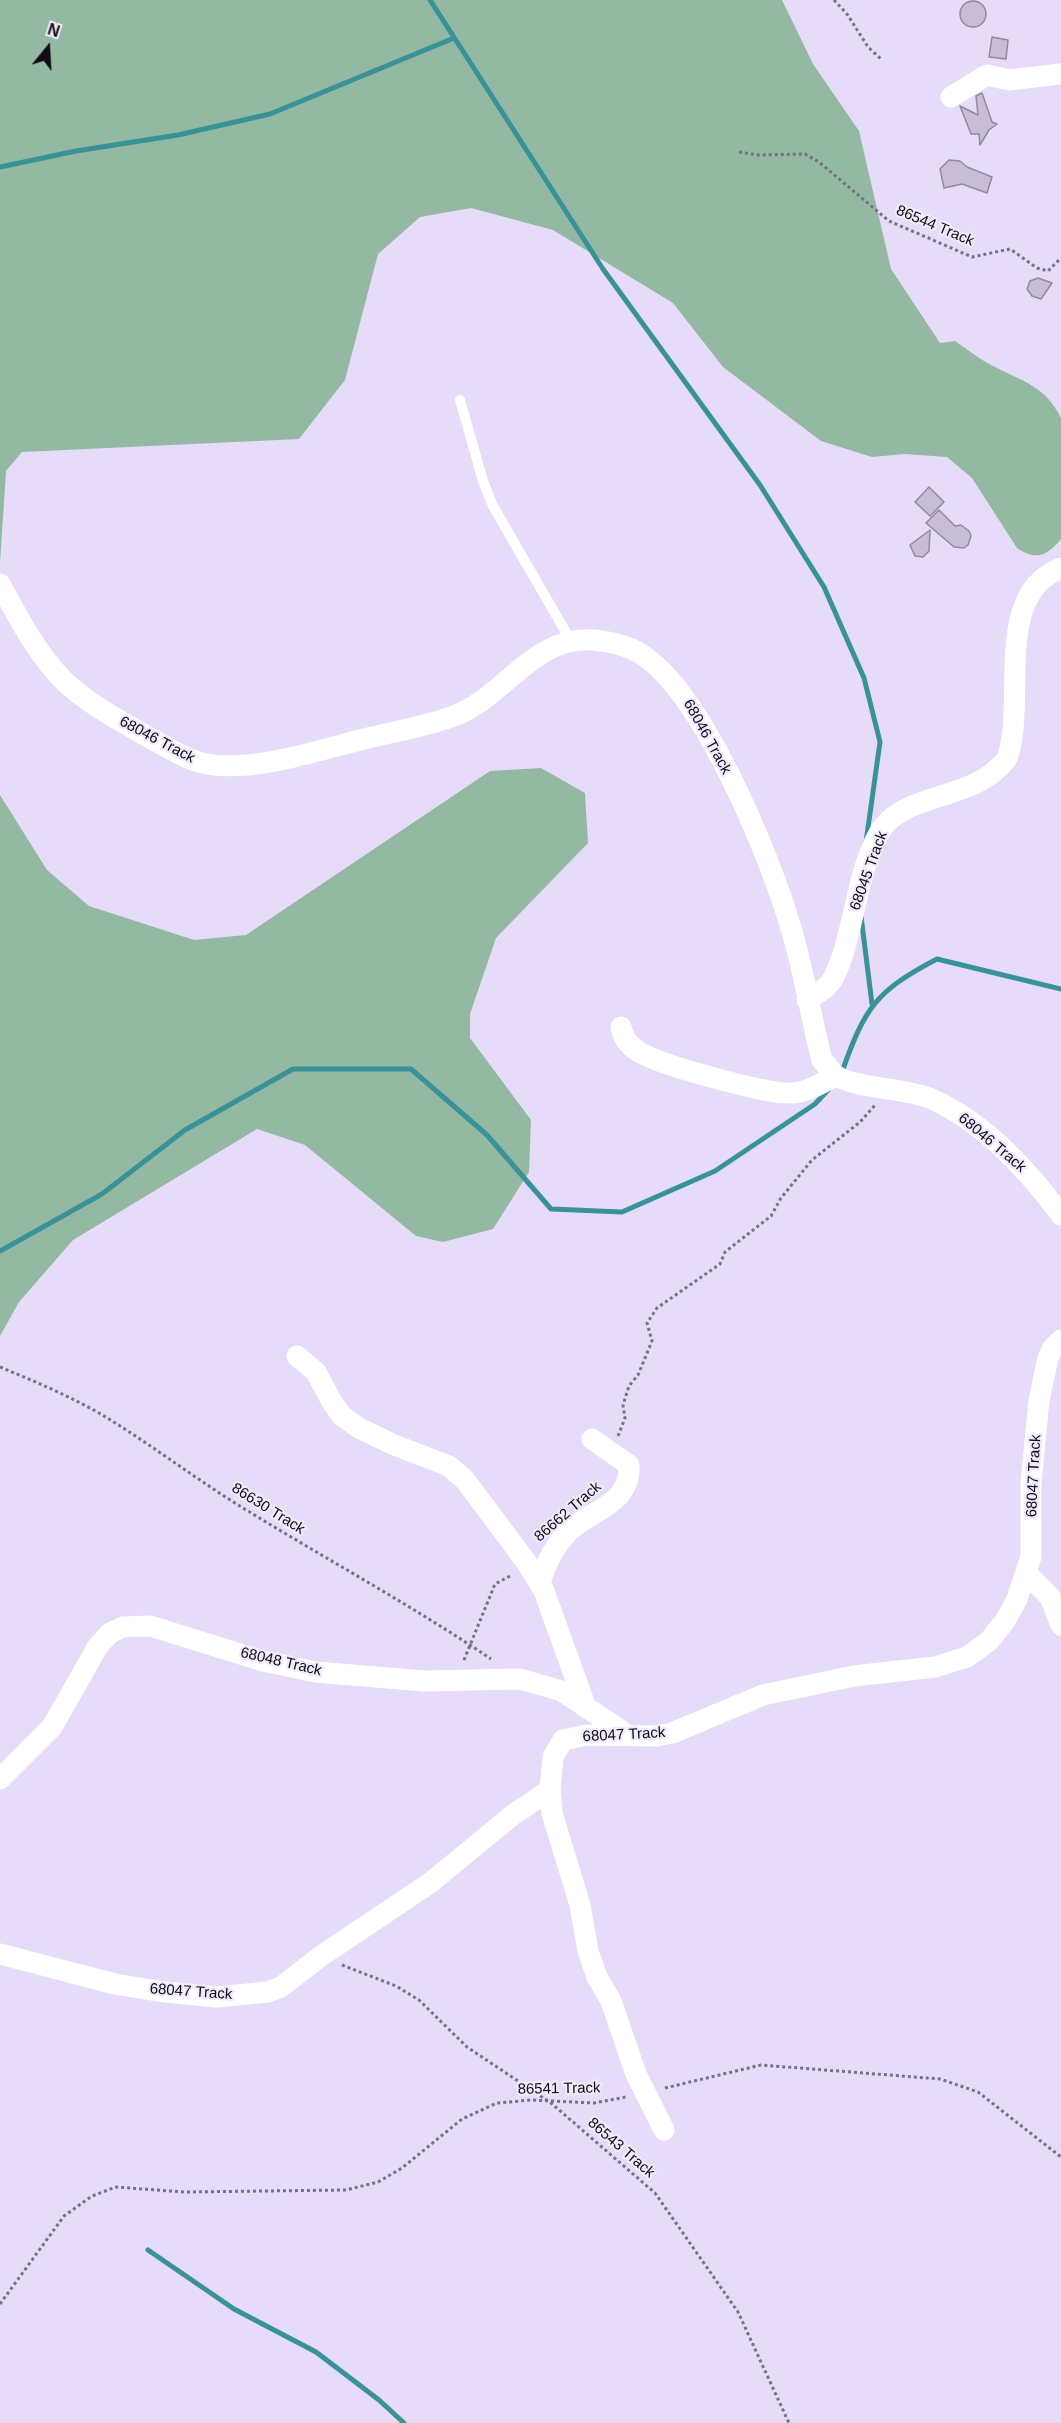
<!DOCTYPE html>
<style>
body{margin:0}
#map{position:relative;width:1061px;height:2423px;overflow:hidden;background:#e6dbf8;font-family:Arial,sans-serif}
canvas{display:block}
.north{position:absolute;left:18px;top:18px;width:60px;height:60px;-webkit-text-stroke:4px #f1eafc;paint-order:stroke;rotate:18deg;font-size:16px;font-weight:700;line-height:24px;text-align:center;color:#100c16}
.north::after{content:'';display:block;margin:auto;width:21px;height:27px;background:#100c16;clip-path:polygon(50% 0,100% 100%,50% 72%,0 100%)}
</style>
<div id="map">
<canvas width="1061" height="2423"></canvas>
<div class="north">N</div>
</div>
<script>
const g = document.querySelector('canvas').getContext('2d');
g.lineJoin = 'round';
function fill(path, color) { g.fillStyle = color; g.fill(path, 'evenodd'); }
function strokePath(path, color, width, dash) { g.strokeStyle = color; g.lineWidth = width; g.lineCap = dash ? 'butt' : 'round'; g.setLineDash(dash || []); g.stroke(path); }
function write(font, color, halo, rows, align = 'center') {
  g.font = font + ' Arial,sans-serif'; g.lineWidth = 4.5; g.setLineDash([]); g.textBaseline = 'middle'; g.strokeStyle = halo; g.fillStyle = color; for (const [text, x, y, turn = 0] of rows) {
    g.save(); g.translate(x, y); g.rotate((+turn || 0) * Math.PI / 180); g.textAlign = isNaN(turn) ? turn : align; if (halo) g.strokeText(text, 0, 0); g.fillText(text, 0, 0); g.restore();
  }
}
const green = new Path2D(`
 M0,0h782l31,64 46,67 32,138 49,74 15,-2c12,8 23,17 36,24 30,16 54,20 70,53v121c-14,17 -25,22 -44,9l-45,-70 -25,-21 -42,-3 -33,3 -51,-16 -98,-74 -50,-64 -120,-73 -82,-22 -51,9 -42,37 -33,126 -46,59 -277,13 -16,19 -6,92z
 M541,768l44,25 3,50 -92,95 -26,76v24l61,82 -2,52 -36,57 -50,13 -27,-6 -111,-91 -48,-16 -184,111 -54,62 -19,34v-541l47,75 42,36 105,34 52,-5 244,-164z`);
const stream = new Path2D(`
 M430,0l173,269 157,216 64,102 40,91 16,64 -14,100
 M0,167l76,-16 102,-16 92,-21 184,-76
 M861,916l11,88
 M842,1072c23,-65 34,-81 95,-113l124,30
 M0,1251l102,-57 83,-64 108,-61h118l76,66 64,74 71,3 93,-41 100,-67 14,-15
 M148,2250l86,59 82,43 63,48 25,23`);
const building = new Path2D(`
 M960 14a13 13 0 1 1 26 0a13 13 0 1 1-26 0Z
 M992,37l16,3 -2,19 -17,-2z
 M982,93l10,29 5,2 -8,6 -9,15 -1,-11h-8l-11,-28 18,9 -2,-19z
 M949,160l11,1 7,6 25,10 -5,16 -25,-9 -18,4 -4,-19z
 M1038,278l14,5 -11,16 -9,-3 -5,-7 3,-8z
 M929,487l15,15 -14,14 -15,-14z
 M939,510l16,16 6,-1 8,6 2,5 -3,9 -4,3 -10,-1 -28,-24z
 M930,530l-1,21 -6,6 -8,-1 -5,-11z`);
const path = new Path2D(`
 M834,0l13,14 21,33 13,12
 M739,152l19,3 47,-1 14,8 70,59 83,36 38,-8 27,19 11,3 13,-13
 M0,1367c34,14 67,28 99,46 49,29 95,65 144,95 83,51 168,97 248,151
 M618,1436l7,-18 -2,-13 6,-19 9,-11 14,-34 -5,-18 10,-15 63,-44 5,-12 46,-36 10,-18 31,-38 48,-38 15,-17
 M464,1660l31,-76 17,-9
 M342,1965l54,21 23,14 48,47 84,56 104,90 83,119 51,111
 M665,2088l96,-23 179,14 38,13 83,65
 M0,2304l64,-88 28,-20 24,-9 68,5 162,-2 32,-8 24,-14 60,-49 35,-16 34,-3 63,3 32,-6`);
const service = new Path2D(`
 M460,400l23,81 10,25 78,135`);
const minor = new Path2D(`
 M951,97l36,-22 22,5 52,-6
 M0,584c18,33 37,70 63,96 25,24 56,40 85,57 21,11 42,26 66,28 48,5 108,-16 154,-27 29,-7 61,-12 88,-23 52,-21 77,-80 139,-75 16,2 32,5 46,14 62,39 128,200 149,271 14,44 20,90 32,135 4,4 8,10 12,14 18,15 71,13 98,25 53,24 95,70 129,116
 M807,1000c10,-6 21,-12 27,-23 21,-45 21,-100 45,-144 22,-39 86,-33 118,-64 4,-4 10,-8 11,-14 18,-56 -15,-161 53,-187
 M621,1027c2,11 8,19 18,25 21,13 130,43 153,41 16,-1 30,-10 43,-17
 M297,1356l19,16 16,30 10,14 17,12 33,16 57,22 16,14 62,83 17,28 41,114
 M1027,1574l23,23 11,28
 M540,1584c5,-19 15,-39 29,-53 21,-21 62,-26 60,-66l-37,-26
 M0,1779l52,-52 46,-81 12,-13 13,-6 27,-1 113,35 53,11 108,9 96,-2 42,12 64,43
 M550,1790l2,23 28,92 8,46 9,26 14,24 25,73 28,56
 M0,1954l115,30 42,7 59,6 52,-5 13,-5 40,-31 109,-73 84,-69 36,-24 3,-33 10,-17 24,-5 69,1 16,-3 91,-38 91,-19 81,-9 32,-10 22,-16 16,-20 12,-22 14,-42v-74l8,-83 9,-42 4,-9 9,-9`);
const streetNames = [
 ["86544 Track",935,226,23],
 ["68046 Track",707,737,61],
 ["68046 Track",157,740,28],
 ["68045 Track",869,871,-70],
 ["68046 Track",992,1143,40],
 ["68047 Track",1034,1476,-87],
 ["86630 Track",268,1509,32],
 ["86662 Track",568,1512,-41],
 ["68048 Track",281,1662,13],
 ["68047 Track",624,1735,-3],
 ["68047 Track",191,1992,4],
 ["86541 Track",559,2089,-1],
 ["86543 Track",621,2148,41]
];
fill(green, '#93b9a2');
strokePath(stream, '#399298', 5);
fill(building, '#c8bdd9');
strokePath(building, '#9288a3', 1.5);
strokePath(path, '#777083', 3, [3, 3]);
strokePath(service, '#fff', 10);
strokePath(minor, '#fff', 21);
write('15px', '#100c16', '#f1eafc', streetNames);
</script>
